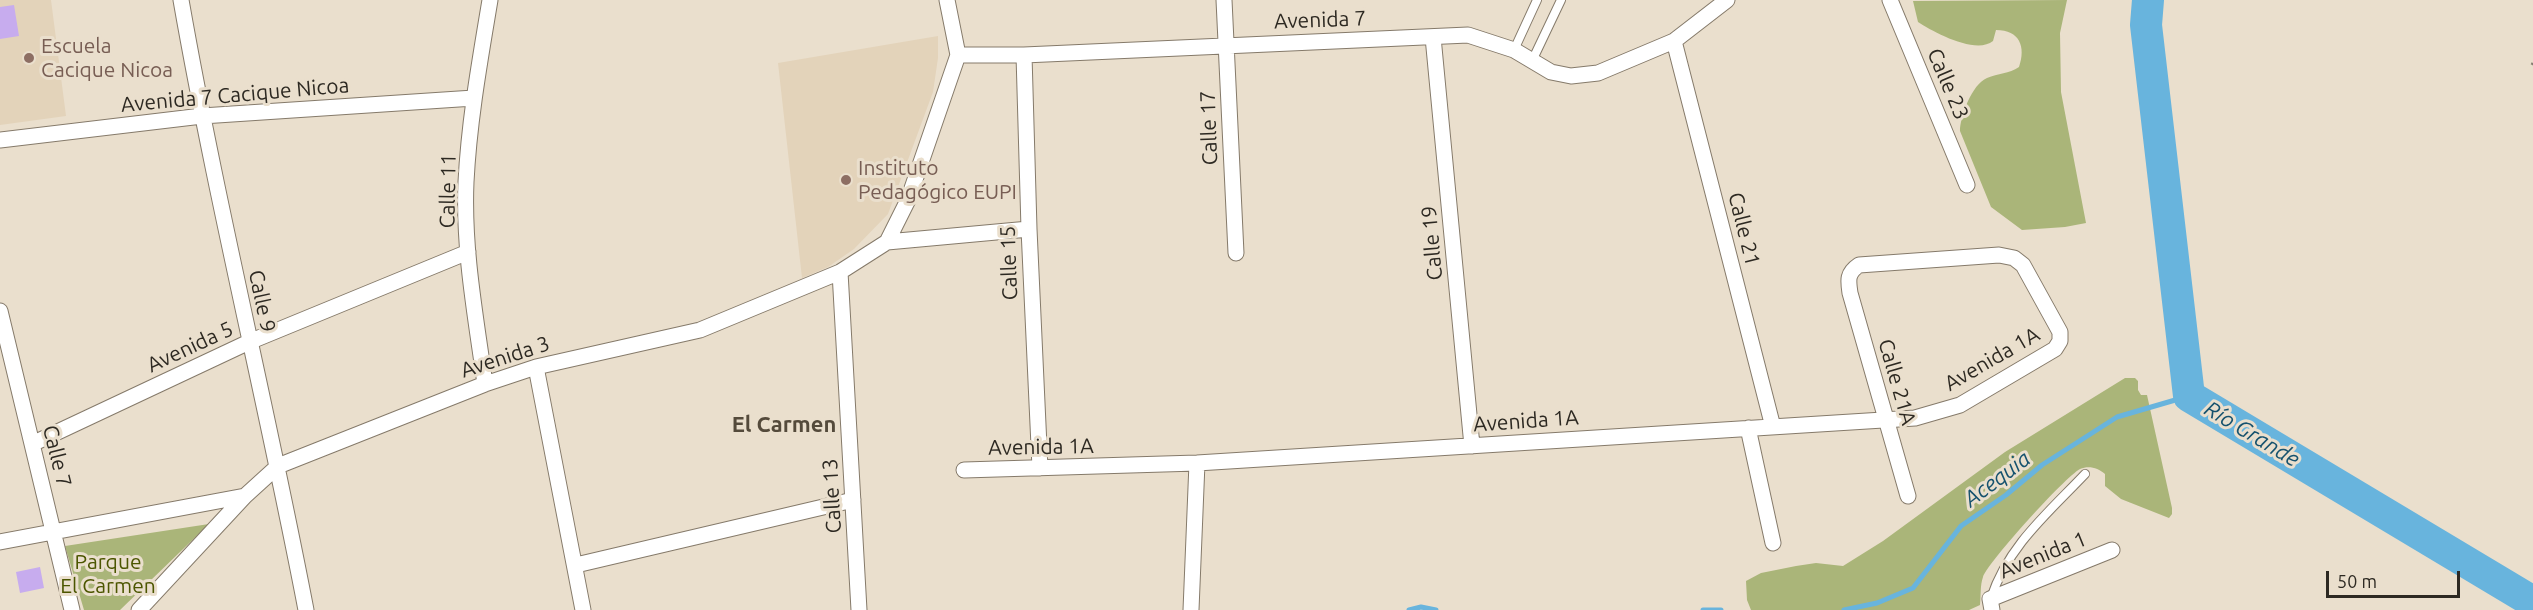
<!DOCTYPE html>
<meta charset="utf-8">
<style>
body{margin:0}
#map{position:relative;width:2533px;height:610px;overflow:hidden;background:#eadfcd;font-family:Ubuntu,sans-serif}
canvas{display:block}
.scale{position:absolute;left:2326px;top:571px;width:134px;height:27px;box-sizing:border-box;border:3px solid #2d2922;border-top:0;padding-left:8px;font-size:18px;line-height:21px;white-space:nowrap;color:#2d2922;-webkit-text-stroke:4px #eadfcd;paint-order:stroke}
</style>
<div id="map">
<canvas width="2533" height="610"></canvas>
<div class="scale">50 m</div>
</div>
<script>
const g = document.querySelector('canvas').getContext('2d');
g.lineJoin = 'round';
function fill(path, color) { g.fillStyle = color; g.fill(path, 'evenodd'); }
function strokePath(path, color, width, dash) { g.strokeStyle = color; g.lineWidth = width; g.lineCap = dash ? 'butt' : 'round'; g.setLineDash(dash || []); g.stroke(path); }
function write(font, color, halo, rows, align = 'center') {
  g.font = font + ' Ubuntu,sans-serif'; g.lineWidth = 6; g.setLineDash([]); g.textBaseline = 'middle'; g.strokeStyle = halo; g.fillStyle = color; for (const [text, x, y, turn = 0] of rows) {
    g.save(); g.translate(x, y); g.rotate((+turn || 0) * Math.PI / 180); g.textAlign = isNaN(turn) ? turn : align; if (halo) g.strokeText(text, 0, 0); g.fillText(text, 0, 0); g.restore();
  }
}
const built = new Path2D(`
 M0,0h51l15,116 -66,9z
 M938,36v22l-5,34 -45,122 -34,35 -26,18 -26,11 -24,-215z`);
const green = new Path2D(`
 M2067,0l-7,33 1,59 25,131 -21,4 -43,3 -31,-23 -31,-76c0,-14 12,-47 27,-53 11,-5 22,-4 32,-11 7,-20 1,-37 -23,-37l-3,11c-17,14 -60,-9 -75,-19l-5,-21z
 M2125,378h10l3,3v9l3,5h6l25,113v6l-3,4 -48,-19 -16,-13v-12c-7,-6 -16,-9 -25,-5 -15,8 -91,92 -97,108 -3,8 -2,19 -3,28l-11,5h-218l-4,-10 -1,-19 15,-8 35,-7 20,-3 27,3 40,-25 122,-89z
 M209,524l-89,86h-36l-19,-64z`);
const stream = new Path2D(`
 M1409,610l12,-3 15,3
 M1703,610h18
 M1844,610l33,-7 36,-15 48,-62 45,-31 36,-30 75,-48 72,-21`);
const river = new Path2D(`
 M2148,0l-2,25 43,371 344,206`);
const building = new Path2D(`
 M14,5l5,31 -19,3v-32z
 M40,567l4,21 -24,5 -4,-21z`);
const path = new Path2D(`
 M2532,65l1,-2`);
const service = new Path2D(`
 M1514,50l23,-50
 M1532,61l29,-61
 M1991,598c17,-52 57,-85 94,-124`);
const minor = new Path2D(`
 M181,0c36,205 86,406 125,610
 M947,0l11,55
 M1224,0l12,253
 M1890,0l77,185
 M1433,37l39,409
 M1674,41l99,386
 M958,55h66l444,-20 46,15 37,22 20,4 27,-3 76,-32 53,-41
 M1024,55l5,174 11,239
 M0,140l202,-24 272,-18
 M887,242l21,-42 50,-145
 M840,272l19,338
 M0,311l72,299
 M536,367l47,243
 M485,384c-9,-66 -22,-134 -19,-202 3,-61 14,-122 24,-182
 M1748,428l25,115
 M32,444l217,-102 219,-90
 M964,470l233,-7 718,-45 45,-13 95,-56 5,-8v-9l-37,-67 -9,-7 -15,-3 -140,10c-12,8 -11,15 -9,28l58,203
 M0,542l245,-46
 M576,565l277,-65
 M139,610l106,-114 33,-30 207,-82 51,-17 164,-37 140,-58 47,-30 142,-13
 M1191,610l6,-147
 M1992,610l-2,-11 122,-49`);
const markers = [
 [29,58,6,"#8d6e63"],
 [846,180,6,"#8d6e63"]
];
const streetNames = [
 ["Avenida 7",1320,20,-2],
 ["Calle 23",1948,84,67],
 ["Avenida 7 Cacique Nicoa",235,95,-5],
 ["Calle 17",1209,128,-92],
 ["Calle 11",448,191,-89],
 ["Calle 21",1744,229,76],
 ["Calle 19",1432,243,-95],
 ["Calle 15",1009,263,-92],
 ["Calle 9",262,301,78],
 ["Avenida 5",190,347,-25],
 ["Avenida 3",505,357,-18],
 ["Avenida 1A",1992,359,-30],
 ["Calle 21A",1897,382,74],
 ["Avenida 1A",1526,421,-4],
 ["Avenida 1A",1041,447,-1],
 ["Calle 7",57,456,76],
 ["Calle 13",832,496,-93],
 ["Avenida 1",2043,555,-22]
];
const educationNames = [
 ["Escuela",41,46],
 ["Cacique Nicoa",41,70],
 ["Instituto",858,168],
 ["Pedagógico EUPI",858,192]
];
const parkNames = [
 ["Parque",108,562],
 ["El Carmen",108,586]
];
const neighbourhoodNames = [
 ["El Carmen",784,425]
];
const waterNames = [
 ["Río Grande",2252,434,31],
 ["Acequia",1997,479,-37]
];
fill(built, '#e3d3ba');
fill(green, '#aab579');
strokePath(stream, '#68b4dd', 5);
strokePath(river, '#68b4dd', 32);
fill(building, '#c7acee');
strokePath(service, '#857a6a', 10);
strokePath(minor, '#857a6a', 17);
strokePath(path, '#867e72', 3, [3, 3]);
strokePath(service, '#fff', 8);
strokePath(minor, '#fff', 15);
for (const [x, y, r, color] of markers) { const dot = new Path2D(); dot.arc(x, y, r, 0, 2 * Math.PI); g.fillStyle = color; g.fill(dot); strokePath(dot, '#eadfcd', 2); }
write('21px', '#2d2922', '#eadfcd', streetNames);
write('21px', '#785e54', '#eadfcd', educationNames, 'left');
write('21px', '#4c5600', '#eadfcd', parkNames);
write('bold 22px', '#544a3b', '#eadfcd', neighbourhoodNames);
write('italic 22px', '#16526e', '#eadfcd', waterNames);
</script>
